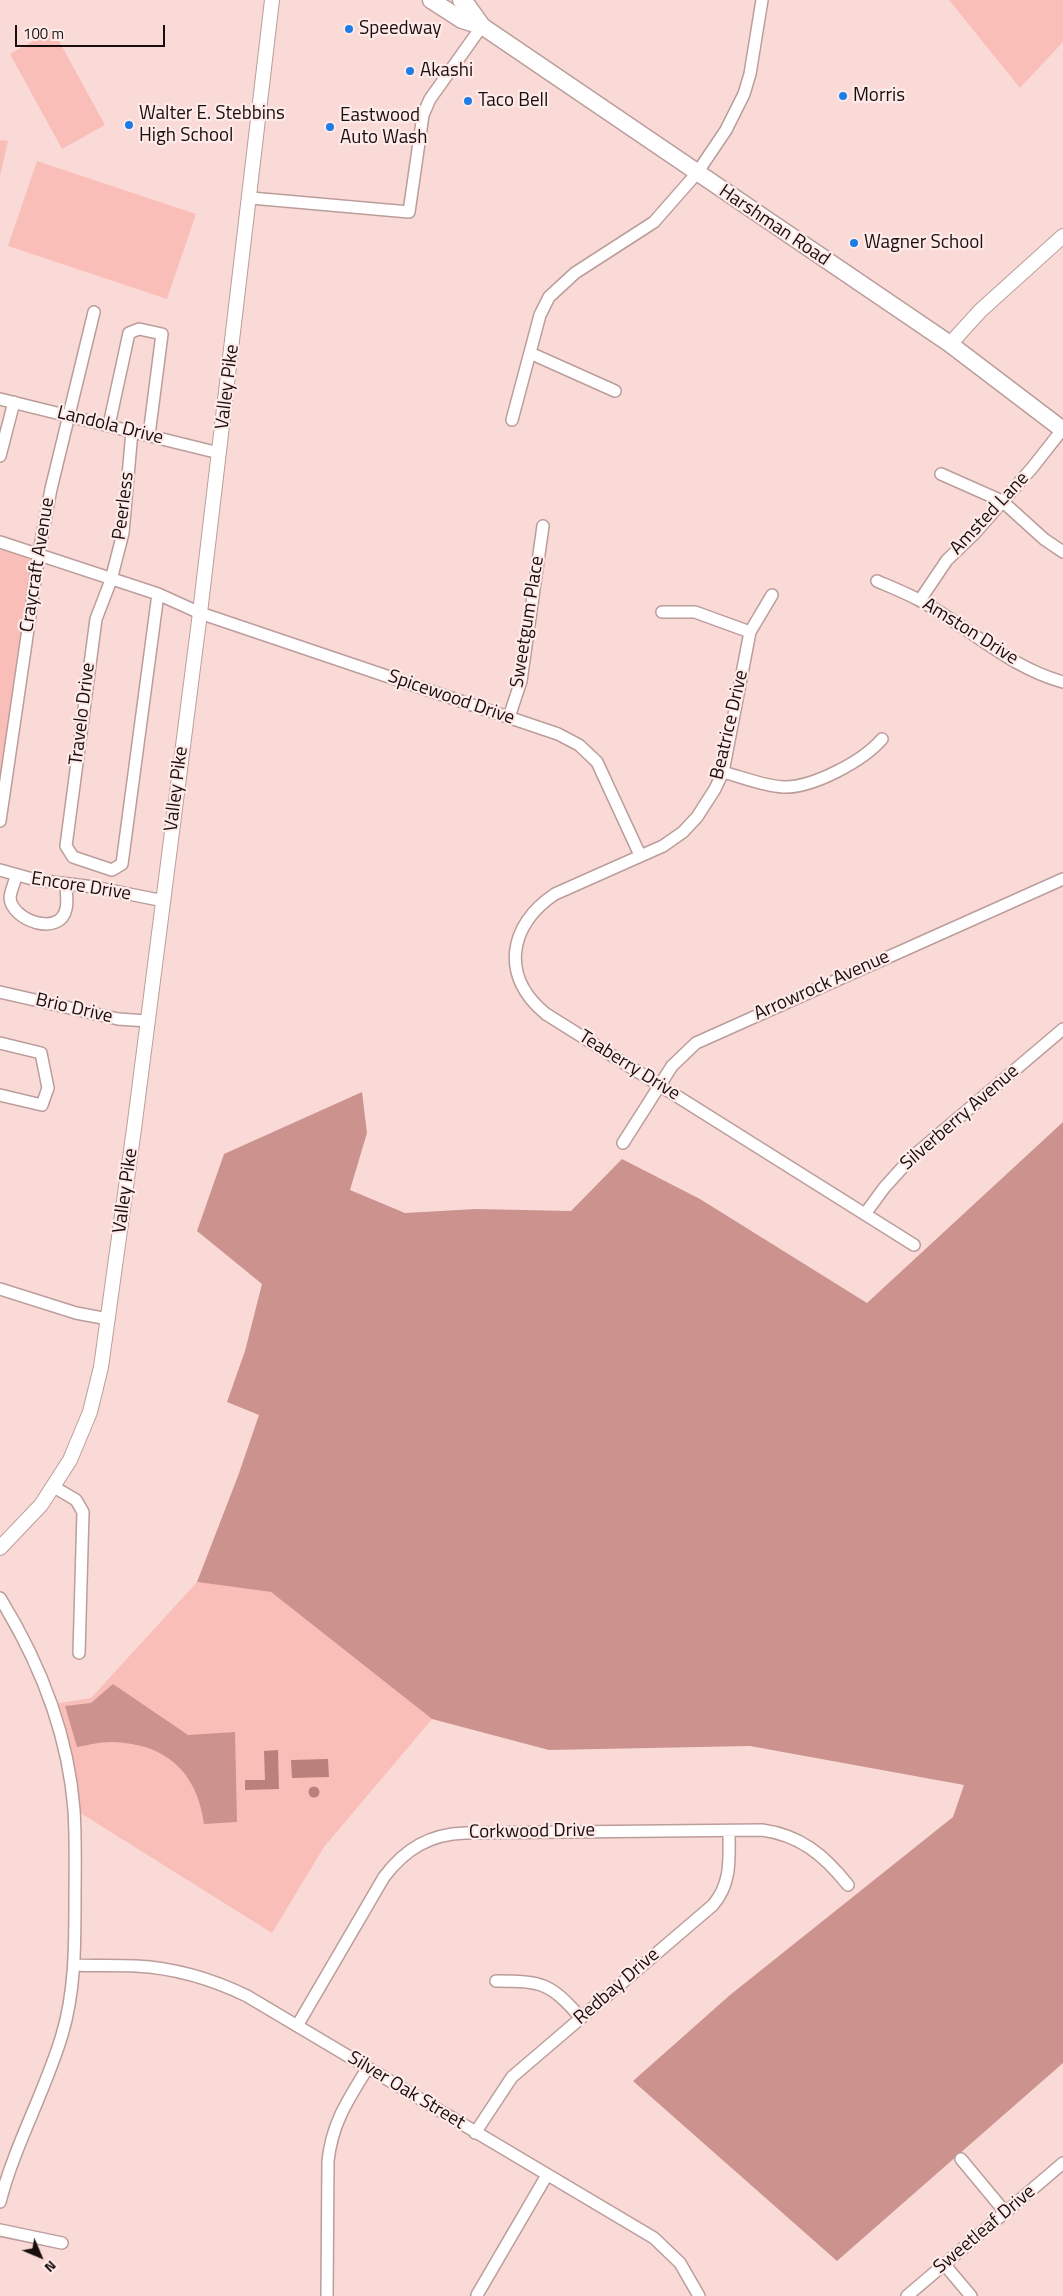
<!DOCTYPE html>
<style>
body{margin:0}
#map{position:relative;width:1063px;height:2296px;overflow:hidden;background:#fadad7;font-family:"Titillium Web",sans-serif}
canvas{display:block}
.north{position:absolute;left:15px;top:2231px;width:50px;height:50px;-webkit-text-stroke:4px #feebe9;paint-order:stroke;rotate:135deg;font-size:14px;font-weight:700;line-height:20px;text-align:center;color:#190e0d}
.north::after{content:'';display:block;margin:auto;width:18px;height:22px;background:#190e0d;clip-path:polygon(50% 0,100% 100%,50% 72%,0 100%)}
.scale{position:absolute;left:15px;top:25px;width:150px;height:22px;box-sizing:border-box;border:2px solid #190e0d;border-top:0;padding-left:6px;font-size:15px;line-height:18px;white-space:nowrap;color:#190e0d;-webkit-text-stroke:4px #feebe9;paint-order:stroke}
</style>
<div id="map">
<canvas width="1063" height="2296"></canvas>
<div class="north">N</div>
<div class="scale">100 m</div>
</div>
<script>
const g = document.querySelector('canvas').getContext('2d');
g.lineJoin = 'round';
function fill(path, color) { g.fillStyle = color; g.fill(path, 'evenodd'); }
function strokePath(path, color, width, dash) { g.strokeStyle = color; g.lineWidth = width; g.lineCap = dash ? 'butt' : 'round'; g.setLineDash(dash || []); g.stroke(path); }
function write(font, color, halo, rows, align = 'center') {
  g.font = font + ' "Titillium Web",sans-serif'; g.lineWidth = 4.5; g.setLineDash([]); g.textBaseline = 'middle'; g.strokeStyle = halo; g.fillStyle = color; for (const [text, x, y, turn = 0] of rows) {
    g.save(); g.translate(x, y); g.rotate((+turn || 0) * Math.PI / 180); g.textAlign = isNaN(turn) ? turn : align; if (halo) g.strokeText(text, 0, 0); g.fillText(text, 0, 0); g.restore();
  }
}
const green = new Path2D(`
 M949,0h114v42l-43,46z
 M53,30l52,95 -43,24 -52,-95z
 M0,140l8,1 -8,35z
 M37,161l159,53 -29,85 -159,-53z
 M0,542l40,14 -40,227z
 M197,1582l74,10 161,127 -108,128 -52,86 -198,-124 -21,-105 38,-6z`);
const forest = new Path2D(`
 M362,1092l5,41 -17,57 55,23 71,-4 95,2 51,-52 78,40 167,104 196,-181v941l-226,198 -204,-180 97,-86 223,-178 11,-32 -214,-39 -201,4 -117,-31 -161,-127 -74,-10 41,-106 21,-61 -32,-13 18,-51 17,-67 -65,-53 27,-77z
 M113,1684l75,51 47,-3 2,90 -33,2c-7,-53 -39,-81 -93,-82 -11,0 -23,3 -34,5l-12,-41 26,-3z`);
const water = new Path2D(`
 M278,1750l1,39 -34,1v-10h20l-1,-29z
 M328,1759l1,18 -37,1 -1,-18z
 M308.5 1792a5.5 5.5 0 1 1 11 0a5.5 5.5 0 1 1-11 0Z`);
const minor = new Path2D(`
 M251,198l158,14 14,-97 7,-16 52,-73
 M530,353l85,38
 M0,399l219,54
 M512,420l28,-105 9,-18 26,-24 79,-51 43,-49 29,-43 18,-36 6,-20 12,-74
 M109,425l20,-92 10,-4 23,5 -13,101
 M132,431l-9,102 -12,47 -15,39 -30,227 7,11 39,13 10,-6 36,-270
 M0,456l14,-54
 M941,474l61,27 42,38 19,13
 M0,542l158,52 42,19 358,121 21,11 18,17 43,93
 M877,581c14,6 29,12 42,19 49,26 89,67 144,82
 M772,595l-22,37 -27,140 -8,17 -18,28 -14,15 -20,14 -108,48c-47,31 -55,83 -9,120l368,231
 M920,600l27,-40 28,-27 57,-65 30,-38
 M662,612h33l55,20
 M509,717l12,-36 22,-155
 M723,772c19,5 40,14 60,15 30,1 80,-26 99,-48
 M0,821l40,-274 11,-58 43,-177
 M0,870l36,10 58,7 70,14
 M16,876c-1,6 -6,16 -6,22 2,23 50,39 56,11 2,-7 0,-16 0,-23
 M0,992l118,27 30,2
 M0,1043l41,10 7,35 -6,17 -42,-10
 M623,1143l49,-77 24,-23 367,-164
 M865,1214l19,-26 27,-30 152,-129
 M0,1289l76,24 32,6
 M54,1487l22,13 7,12 -4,141
 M0,1598c40,65 68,134 74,212 2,30 1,60 1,90 0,46 0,92 -13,135 -17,57 -47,109 -62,167
 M74,1965c21,1 41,0 62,1 39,2 76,13 111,30l407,242 26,25 19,33
 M496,1981c47,0 54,2 85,37
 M297,2026l87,-149c21,-28 46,-43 81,-44l297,-3c38,5 62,25 86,55
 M475,2133l37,-56 201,-172c19,-22 16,-47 16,-74
 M961,2159l44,53
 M0,2230l62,13
 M944,2264l27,32
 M477,2295l70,-120
 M327,2296l1,-135c4,-38 20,-61 39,-92
 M907,2296l156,-133`);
const tertiary = new Path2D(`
 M950,344l30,-33 83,-75
 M0,1548l41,-43 29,-45 20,-48 11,-45 33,-238 66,-516 72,-613`);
const primary = new Path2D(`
 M431,0l31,20 20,6 468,318 113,86
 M461,0l6,5 15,21`);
const markers = [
 [349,29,5,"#1d7de6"],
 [410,71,5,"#1d7de6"],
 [843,96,5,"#1d7de6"],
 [468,101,5,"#1d7de6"],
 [129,125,5,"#1d7de6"],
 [330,127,5,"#1d7de6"],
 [854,243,5,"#1d7de6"]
];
const poiNames = [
 ["Speedway",359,29],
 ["Akashi",420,71],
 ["Morris",853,96],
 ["Taco Bell",478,101],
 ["Walter E. Stebbins",139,114],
 ["High School",139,136],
 ["Eastwood",340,116],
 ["Auto Wash",340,138],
 ["Wagner School",864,243]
];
const streetNames = [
 ["Harshman Road",774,226,34],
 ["Valley Pike",228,387,-83],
 ["Landola Drive",110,426,14],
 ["Peerless",124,506,-83],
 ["Amsted Lane",990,514,-47],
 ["Craycraft Avenue",38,565,-81],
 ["Sweetgum Place",528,622,-81],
 ["Amston Drive",970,632,32],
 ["Spicewood Drive",451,698,19],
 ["Travelo Drive",83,714,-83],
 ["Beatrice Drive",730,725,-77],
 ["Valley Pike",177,789,-83],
 ["Encore Drive",81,887,9],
 ["Arrowrock Avenue",822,986,-24],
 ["Brio Drive",74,1009,13],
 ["Teaberry Drive",629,1066,32],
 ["Silverberry Avenue",960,1118,-41],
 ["Valley Pike",126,1191,-82],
 ["Corkwood Drive",532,1832,-1],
 ["Redbay Drive",617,1987,-41],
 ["Silver Oak Street",406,2091,31],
 ["Sweetleaf Drive",985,2230,-40]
];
fill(green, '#fabeb9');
fill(forest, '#cc938e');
fill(water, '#b9807c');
strokePath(minor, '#bb9d9b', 14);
strokePath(tertiary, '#bb9d9b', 16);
strokePath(primary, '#bb9d9b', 19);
strokePath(minor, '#fff', 11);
strokePath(tertiary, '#fff', 14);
strokePath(primary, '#fff', 16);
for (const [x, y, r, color] of markers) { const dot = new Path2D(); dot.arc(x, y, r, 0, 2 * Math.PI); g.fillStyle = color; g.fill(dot); strokePath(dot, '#feebe9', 2); }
write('19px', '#190e0d', '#feebe9', poiNames, 'left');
write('19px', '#190e0d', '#feebe9', streetNames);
</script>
